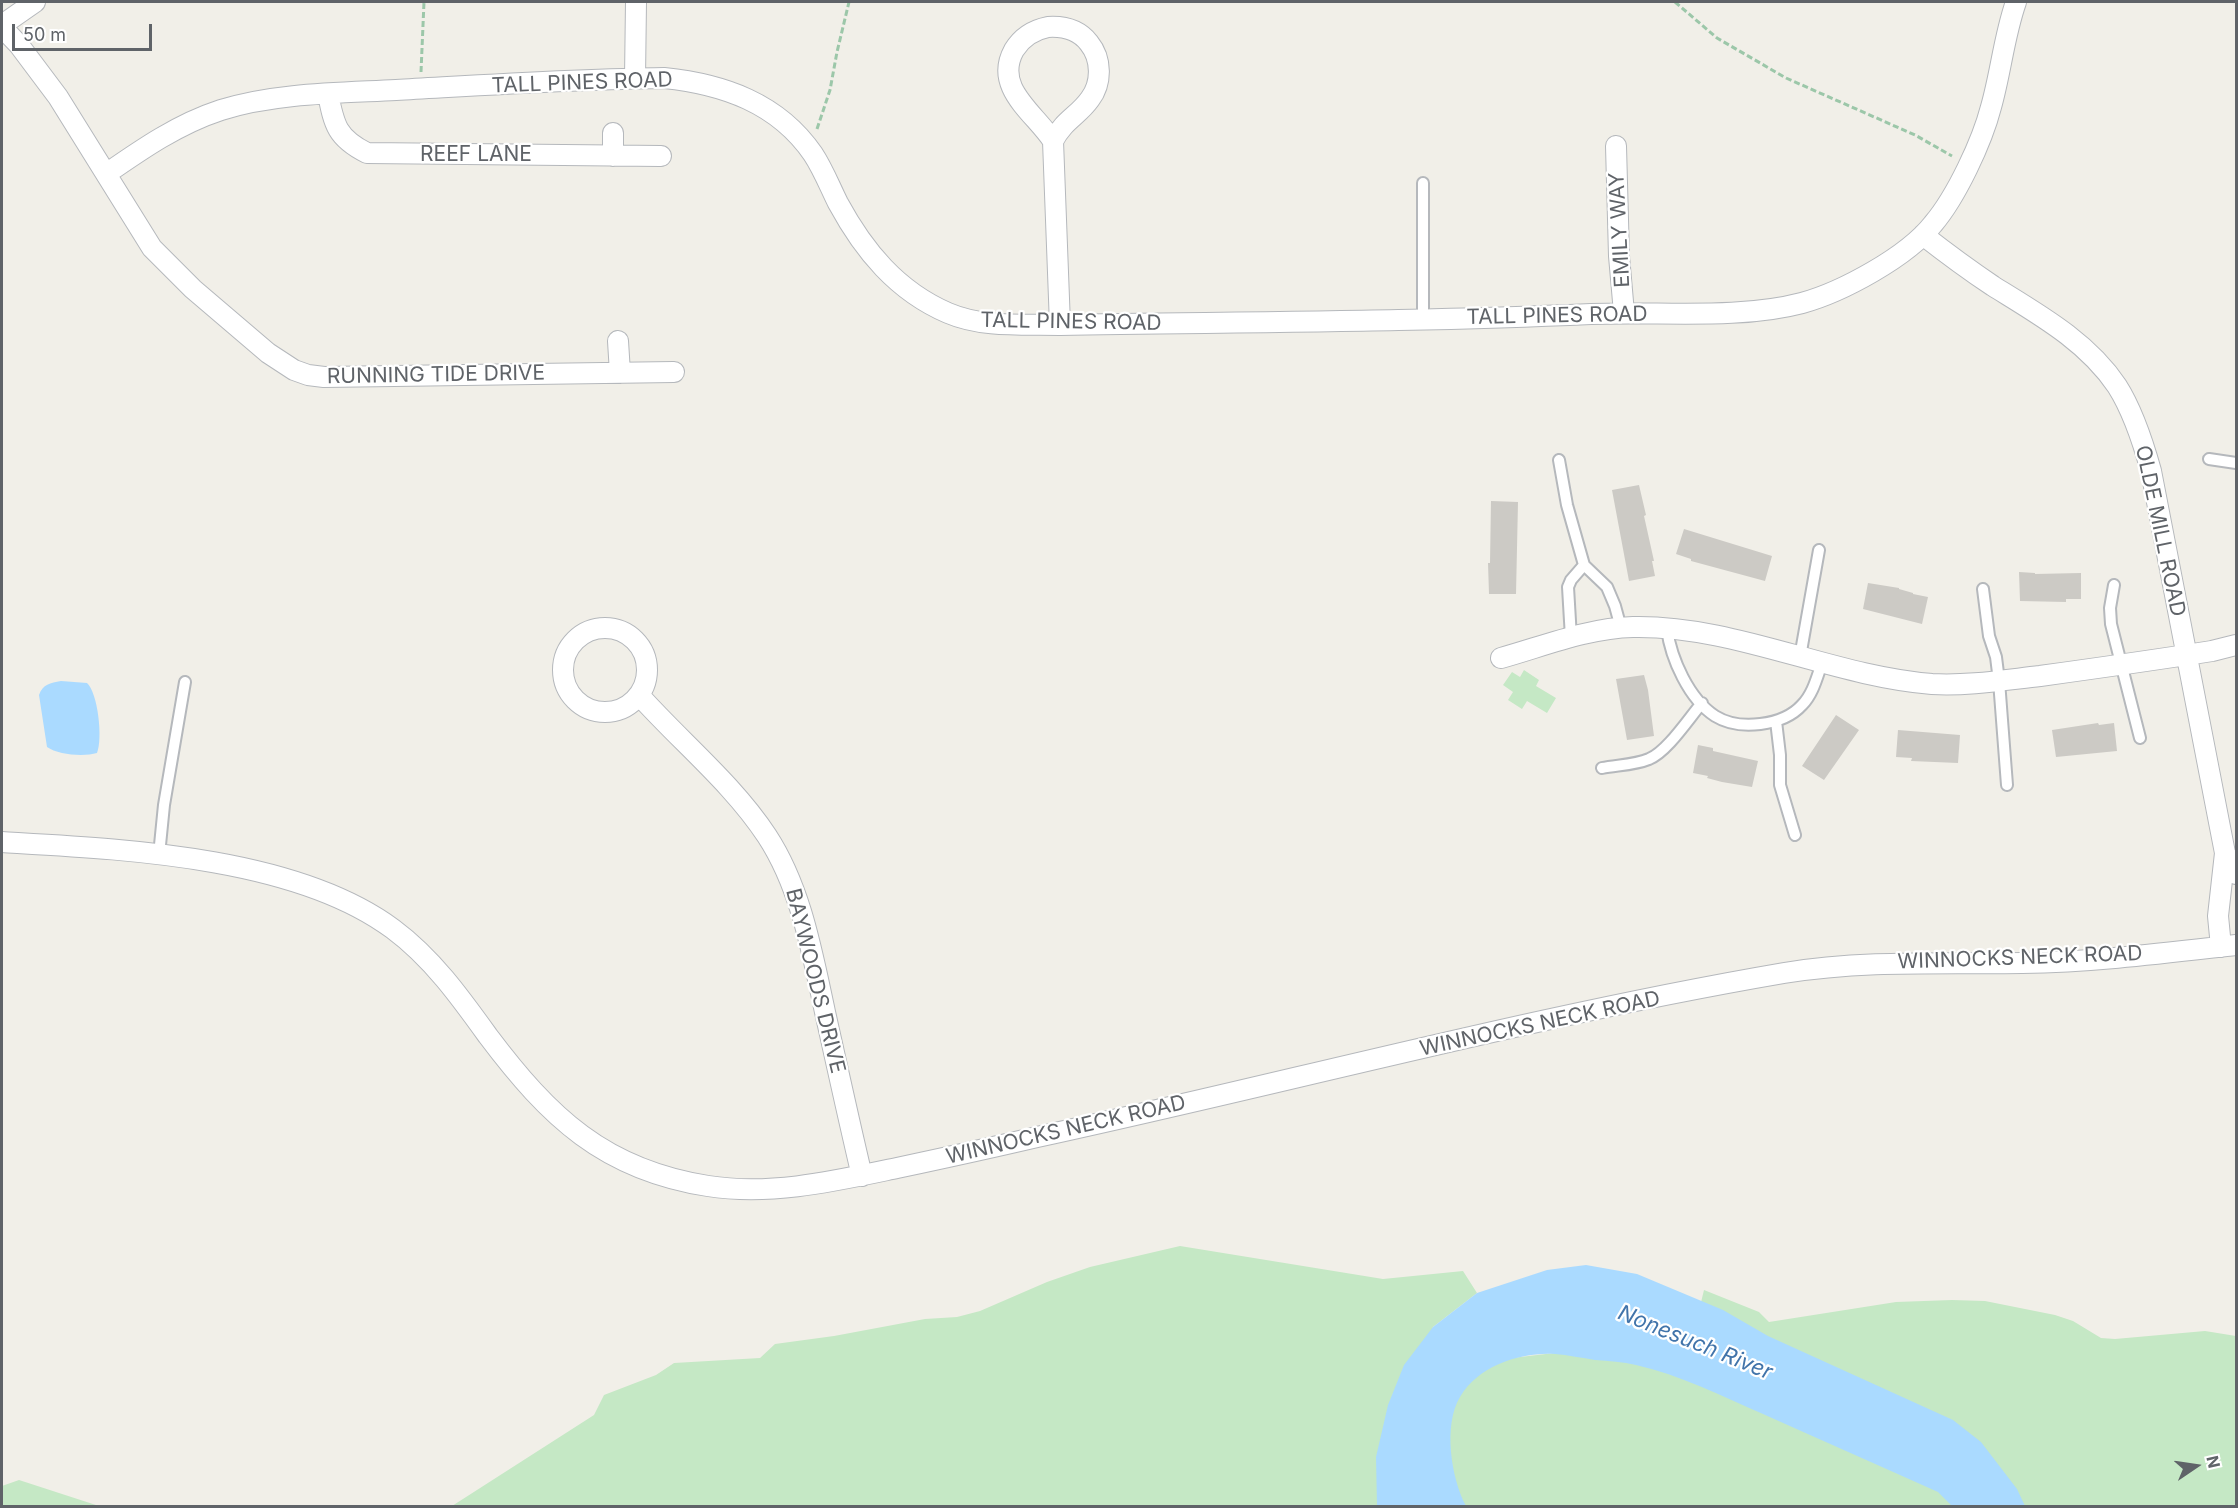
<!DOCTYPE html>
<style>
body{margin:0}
#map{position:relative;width:2238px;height:1508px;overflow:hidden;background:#f1efe8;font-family:Inter,sans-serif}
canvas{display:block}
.frame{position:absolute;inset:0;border:3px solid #5f6368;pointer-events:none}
.north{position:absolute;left:2166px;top:1436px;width:60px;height:60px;-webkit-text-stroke:4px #fff;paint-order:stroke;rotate:77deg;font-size:16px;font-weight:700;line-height:24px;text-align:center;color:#5f6368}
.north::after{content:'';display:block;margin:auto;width:21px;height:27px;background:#5f6368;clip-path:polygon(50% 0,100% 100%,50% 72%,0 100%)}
.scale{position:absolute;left:12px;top:24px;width:140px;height:27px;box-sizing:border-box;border:3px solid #5f6368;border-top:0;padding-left:8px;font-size:18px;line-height:21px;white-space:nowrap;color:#5f6368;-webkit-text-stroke:4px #fff;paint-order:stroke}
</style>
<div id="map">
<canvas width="2238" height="1508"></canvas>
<div class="frame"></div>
<div class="north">N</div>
<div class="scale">50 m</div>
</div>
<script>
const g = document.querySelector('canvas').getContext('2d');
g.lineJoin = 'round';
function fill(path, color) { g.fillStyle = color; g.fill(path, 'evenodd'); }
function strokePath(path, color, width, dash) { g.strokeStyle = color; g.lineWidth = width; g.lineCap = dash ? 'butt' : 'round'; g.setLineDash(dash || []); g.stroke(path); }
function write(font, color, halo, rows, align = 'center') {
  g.font = font + ' Inter,sans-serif'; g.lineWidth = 4.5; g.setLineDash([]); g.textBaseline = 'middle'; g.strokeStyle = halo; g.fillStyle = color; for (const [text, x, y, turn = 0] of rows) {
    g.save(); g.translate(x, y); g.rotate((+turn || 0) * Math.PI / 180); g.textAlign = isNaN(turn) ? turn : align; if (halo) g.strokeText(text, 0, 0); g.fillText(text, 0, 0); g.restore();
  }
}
const green = new Path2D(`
 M1524,670l15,10 -3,6 20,12 -9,15 -20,-12 -5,8 -14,-9 5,-8 -10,-7 9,-13 8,5z
 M1180,1246l203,33 80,-8 14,22 -44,34 -47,179h-934l142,-91 10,-20 52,-20 18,-12 86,-5 15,-14 59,-8 91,-17 32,-2 23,-6 67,-29 43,-15z
 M1704,1290l55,22 10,10 127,-20 56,-2 33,1 70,14 18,6 28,17 14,1 90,-8 31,5v170h-776l-8,-21 -4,-75 30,-48 110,-13 95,27z
 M19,1480l80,26h-97v-20z`);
const water = new Path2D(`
 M61,681l26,2c11,10 16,56 10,70 -13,4 -39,2 -50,-6l-8,-52c4,-11 11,-12 22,-14z
 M1586,1265l51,9 86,36 45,26 185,84 28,22 36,47 8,17h-73l-14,-14c-58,-26 -117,-52 -175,-78 -41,-18 -83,-39 -127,-49 -13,-3 -27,-4 -41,-5 -13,-2 -27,-5 -40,-6 -35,-2 -77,12 -95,43 -17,28 -9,81 6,109h-89l-1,-49 12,-52 16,-40 29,-38 44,-34 70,-23z`);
const building = new Path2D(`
 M1639,485l7,30 -2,1 10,45h-2l3,15 -26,5 -17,-91z
 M1491,501l27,1 -2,92h-27l-1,-31h2z
 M1684,529l88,27 -7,25 -74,-20v-2l-15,-5z
 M2019,572l16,1v1l46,-1v26h-15v3l-46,-1z
 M1868,583l31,5v1l14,4v1l15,3 -6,27 -59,-15z
 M1644,675l4,15 6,46 -27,4 -11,-61z
 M1836,715l23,15 -35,50 -22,-14z
 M2098,723l1,2 15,-2 3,28 -61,6 -4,-27z
 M1898,730l62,5 -2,28 -47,-2 1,-3 -16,-1z
 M1698,745l15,3v3l45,10 -6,26 -30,-5 -15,-4 1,-2 -15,-3z`);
const path = new Path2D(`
 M1675,2l42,36 69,40 129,57 37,21
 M421,72l3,-70
 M817,129l13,-39 7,-38 12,-50`);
const lane = new Path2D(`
 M1423,183v136
 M2209,459l27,4
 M1559,460l8,45 17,60 23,22 8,19 6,22
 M2114,585l-4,23 1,16 29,114
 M1983,589l6,47 7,21 3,24 8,104
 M1667,629c4,30 22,70 48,87 24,15 68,10 87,-11 11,-11 15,-28 20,-42
 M1571,638l-3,-51 3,-7 13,-15
 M1800,657l19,-107
 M1776,721l4,34v30l15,50
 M1602,768c15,-3 33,-3 47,-9 18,-7 40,-41 53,-56
 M159,855l5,-50 21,-123`);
const street = new Path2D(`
 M2,25l33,-23
 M2,27l17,18 39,52 94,151 41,41 75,64 26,17 14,5 16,2 350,-5
 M1048,27c16,-1 31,3 41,16 13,16 13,40 1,56 -12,17 -26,21 -37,42 -18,-28 -60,-53 -39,-91 8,-13 19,-20 34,-23z
 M635,78l1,-76
 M328,94c6,31 9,44 39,59l294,3
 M613,133v23
 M1053,141l7,184
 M1616,146l3,110 5,57
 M106,174c36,-25 72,-50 115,-64 54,-17 119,-17 175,-20 90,-5 179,-11 268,-12 59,6 114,25 149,76 10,15 17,33 25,49 26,48 59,88 110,110 35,15 75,11 112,12 177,-3 355,-3 531,-11 67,-3 147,6 211,-11 40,-11 105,-46 131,-79 23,-27 49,-82 58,-117 10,-35 13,-71 25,-105
 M1923,235c23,18 46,35 70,51 45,28 94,55 124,100 16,25 26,56 34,85l74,382 11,21
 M618,341l2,32
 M563 670a42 42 0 1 1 84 0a42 42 0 1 1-84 0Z
 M1501,658c43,-12 87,-30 132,-31 102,-2 198,49 299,57 36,2 72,-4 108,-8 58,-8 115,-16 172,-25l24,-6
 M639,695c42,47 93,88 128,141 34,52 45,116 58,176 12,54 24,109 37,164
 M2,842c119,7 293,14 391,87 39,29 67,68 95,107 61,81 116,134 220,150 63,10 127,-5 189,-18 47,-10 93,-20 140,-31 249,-54 496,-121 747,-164 79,-13 158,-9 238,-10 72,-1 143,-10 214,-18
 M2221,947l-3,-31 7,-63`);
const streetNames = [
 ["TALL PINES ROAD",582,83,-2],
 ["REEF LANE",476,155],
 ["EMILY WAY",1620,230,-93],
 ["TALL PINES ROAD",1557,316,-1],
 ["TALL PINES ROAD",1071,322,1],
 ["RUNNING TIDE DRIVE",436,375,-1],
 ["OLDE MILL ROAD",2160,531,78],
 ["WINNOCKS NECK ROAD",2020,958,-2],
 ["BAYWOODS DRIVE",815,981,76],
 ["WINNOCKS NECK ROAD",1540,1024,-12],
 ["WINNOCKS NECK ROAD",1066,1130,-13]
];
const waterNames = [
 ["Nonesuch River",1695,1343,22]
];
fill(green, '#c5e8c5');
fill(water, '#aadaff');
fill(building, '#cccac5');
strokePath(lane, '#b5b8bc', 14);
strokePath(street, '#b5b8bc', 22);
strokePath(path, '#9cc7a9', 3, [6, 3]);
strokePath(lane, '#fff', 10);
strokePath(street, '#fff', 20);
write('21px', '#5f6368', '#fff', streetNames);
write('italic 22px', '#4174aa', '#fff', waterNames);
</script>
